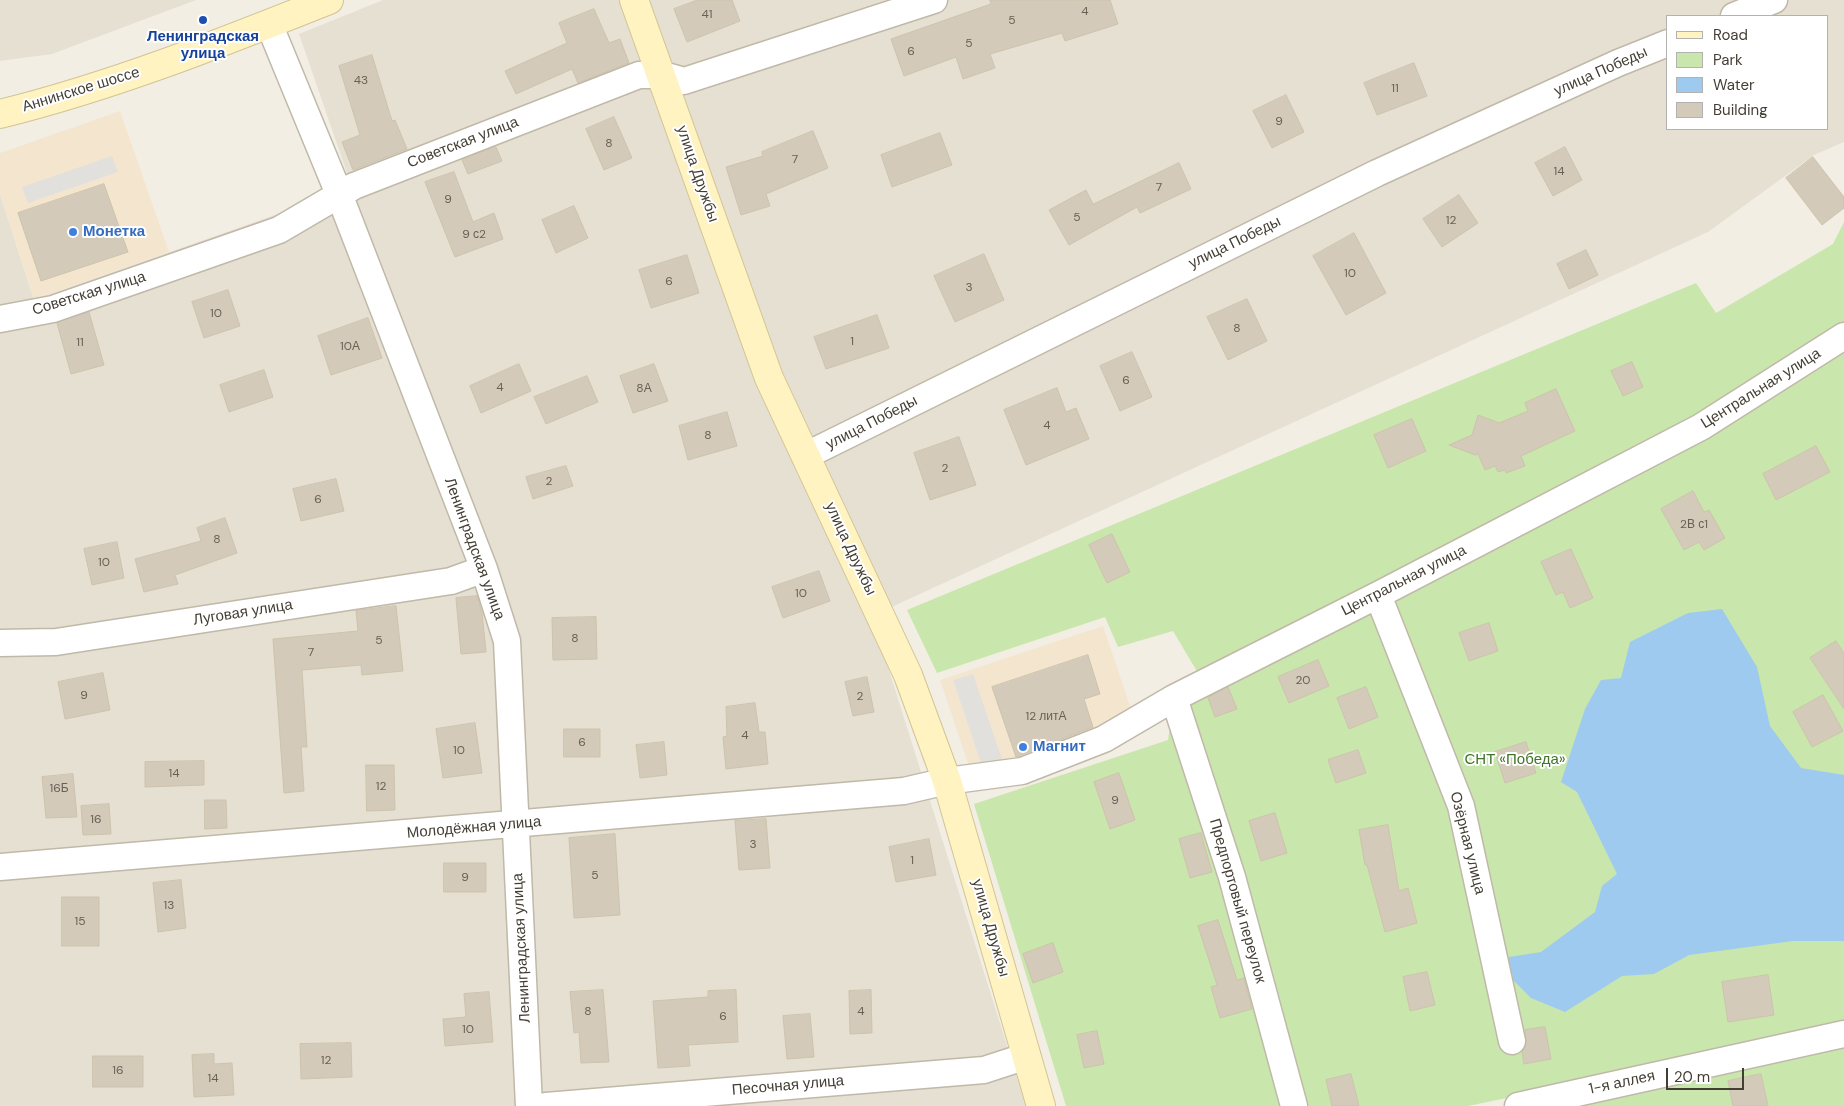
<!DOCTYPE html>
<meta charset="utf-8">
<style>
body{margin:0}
#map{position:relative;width:1844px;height:1106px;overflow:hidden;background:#f2eee4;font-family:"DM Sans",sans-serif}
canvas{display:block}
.legend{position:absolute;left:1666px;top:15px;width:162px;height:115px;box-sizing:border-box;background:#fff;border:1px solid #b4b2ae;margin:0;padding:6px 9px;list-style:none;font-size:15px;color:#433e34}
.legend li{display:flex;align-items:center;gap:10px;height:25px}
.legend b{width:25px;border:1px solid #b4b2ae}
.scale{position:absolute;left:1666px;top:1068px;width:78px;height:22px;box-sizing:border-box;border:2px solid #433e34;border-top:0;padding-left:6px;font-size:15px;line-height:18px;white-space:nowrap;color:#433e34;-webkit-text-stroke:4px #fff;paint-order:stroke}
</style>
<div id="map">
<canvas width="1844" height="1106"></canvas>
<ul class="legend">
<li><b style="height:6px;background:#fef3c1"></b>Road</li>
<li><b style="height:14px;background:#c9e6ac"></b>Park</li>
<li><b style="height:14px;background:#9fcaef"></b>Water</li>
<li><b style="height:14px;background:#d3cab9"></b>Building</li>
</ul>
<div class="scale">20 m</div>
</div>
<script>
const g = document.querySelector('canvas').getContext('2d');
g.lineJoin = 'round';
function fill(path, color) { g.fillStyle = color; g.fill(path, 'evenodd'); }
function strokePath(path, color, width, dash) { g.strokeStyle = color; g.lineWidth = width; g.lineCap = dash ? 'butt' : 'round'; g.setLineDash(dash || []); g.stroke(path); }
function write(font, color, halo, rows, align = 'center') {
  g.font = font + ' "DM Sans",sans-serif'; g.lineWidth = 4; g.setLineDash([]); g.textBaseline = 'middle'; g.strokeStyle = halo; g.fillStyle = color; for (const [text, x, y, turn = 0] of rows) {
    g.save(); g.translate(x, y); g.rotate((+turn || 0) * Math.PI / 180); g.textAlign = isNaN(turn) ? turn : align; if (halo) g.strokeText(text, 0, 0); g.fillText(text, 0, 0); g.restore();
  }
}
const residential = new Path2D(`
 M0,0h196l-144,54 -52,7z
 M383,0h1461v142l-30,13 -106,77 -836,384 154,490h-1026v-912l34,106 255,-90 58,-37 -48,-139zM1668,16h160v113h-160z`);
const commercial = new Path2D(`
 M120,111l49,141 -135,48 -34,-106v-41z
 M1103,626l33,98 -163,54 -33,-98z`);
const green = new Path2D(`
 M1844,222v806l-376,78h-402l-92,-302 194,-64 6,-42 24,-25 -25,-42 -55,16 -13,-30 -168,56 -30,-63 789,-327 20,30 117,-69z
 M1844,1034v72h-326z`);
const parking = new Path2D(`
 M112,156l6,16 -90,31 -6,-16z
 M973,674l31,91 -20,7 -31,-92z`);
const water = new Path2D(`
 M1722,609l35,58 13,59 31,42 43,7v166h-51l-104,14 -35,19 -32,2 -57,36 -34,-14 -29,-29 7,-12 32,-5 54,-40 7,-26 15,-12 -40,-82 -16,-10 24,-73 16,-29 20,-2 9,-36 58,-29z`);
const building = new Path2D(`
 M698,0h34l8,21 -53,21 -13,-33z
 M990,0h120l8,24 -53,17 -3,-8 -72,21 5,14 -32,11 -7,-22 -52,19 -13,-37 100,-35z
 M594,9l15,34 11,-4 9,24 -51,20 -6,-14 -56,25 -11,-23 62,-28 -8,-20z
 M372,55l20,66 3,-1 12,29 -54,21 -11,-28 18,-7 -21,-69z
 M1414,63l13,33 -50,19 -13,-32z
 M1286,95l18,37 -32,16 -19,-37z
 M614,117l18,41 -28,12 -18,-41z
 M813,131l15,37 -62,26 4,12 -29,9 -15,-48 37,-11 -1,-4z
 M940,133l12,32 -60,22 -11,-32z
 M496,147l6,14 -34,13 -6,-14z
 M1565,147l17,33 -29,16 -18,-33z
 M1813,157l31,40v11l-22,17 -36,-47z
 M1179,163l12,26 -51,24 -3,-6 -68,38 -20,-35 37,-20 7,14z
 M454,172l19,50 21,-9 9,26 -48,18 -30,-75z
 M104,184l24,68 -87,29 -23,-68z
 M1459,195l19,28 -36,24 -19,-28z
 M574,206l14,32 -32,15 -14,-33z
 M1354,233l32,60 -40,22 -33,-59z
 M1586,250l12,25 -29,14 -12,-25z
 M984,254l20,46 -49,22 -21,-46z
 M687,255l12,38 -48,15 -12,-38z
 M228,290l12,36 -36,12 -12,-36z
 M1247,299l20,42 -39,19 -21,-43z
 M89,312l15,53 -33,9 -14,-51z
 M877,315l12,33 -63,21 -12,-32z
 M368,318l14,40 -51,17 -13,-39z
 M1132,352l20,45 -32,14 -20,-45z
 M1632,362l11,25 -20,9 -12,-25z
 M519,364l12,27 -50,22 -11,-27z
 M654,364l14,37 -35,12 -13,-37z
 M264,370l9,27 -44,15 -9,-27z
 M587,376l11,26 -52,22 -12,-27z
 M1057,388l9,24 10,-4 13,31 -63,26 -22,-55z
 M1556,389l19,42 -54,25 4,10 -19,7 -1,-3 -7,2 -3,-6 -10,4 -7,-16 -3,1 -26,-10 23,-10 6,-20 21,8 29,-12 -3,-8z
 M727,412l10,34 -49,14 -9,-34z
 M1412,419l14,32 -38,17 -14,-33z
 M959,437l17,48 -46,15 -16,-47z
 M1816,446l14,26 -54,28 -13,-26z
 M566,466l7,20 -40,13 -7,-22z
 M336,479l8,32 -43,10 -8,-32z
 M1693,491l11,21 5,-2 16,28 -21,12 -5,-8 -15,8 -23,-41z
 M225,518l12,35 -62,22 3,9 -34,8 -9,-33 66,-18 -4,-13z
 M1112,534l18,38 -23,11 -18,-38z
 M117,542l7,36 -32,7 -8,-36z
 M1571,549l22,49 -23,10 -7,-16 -7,3 -15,-33z
 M819,571l11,30 -47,17 -11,-31z
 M477,596l5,17 4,39 -25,2 -5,-56z
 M396,606l7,65 -41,4 -1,-10 -59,5 5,77h-6l3,44 -20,2 -11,-154 85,-8 -2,-20z
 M596,617l1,42 -44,1 -1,-42z
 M1489,623l9,28 -29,10 -10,-28z
 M1836,641l8,12v56l-34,-51z
 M1088,655l12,39 -16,5 9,28 -77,30 -24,-70z
 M1318,660l11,26 -40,17 -11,-26z
 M103,673l7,37 -45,9 -7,-37z
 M867,677l7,35 -21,4 -8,-34z
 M1228,687l9,22 -22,8 -7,-19z
 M1366,687l12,30 -29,12 -12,-31z
 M1823,695l20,36 -31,16 -19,-35z
 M755,703l4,29h6l3,32 -42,5 -3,-32 4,-1 -1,-29z
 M475,723l7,50 -39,5 -7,-49z
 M564,729h36v28h-36z
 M664,742l3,33 -27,3 -4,-33z
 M1526,742l10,31 -31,10 -10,-31z
 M1358,750l8,23 -30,10 -8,-23z
 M204,761v24l-59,2v-25z
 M366,765h28l1,45 -28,1z
 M1119,773l16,47 -25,9 -16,-47z
 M73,774l4,43 -31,1 -4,-41z
 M205,800h21l1,28 -22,1z
 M109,804l2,30 -28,1 -2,-29z
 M1275,813l12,40 -26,8 -12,-40z
 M766,819l4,49 -31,2 -4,-49z
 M1388,825l11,66 9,-3 9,35 -32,9 -18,-67h-2l-6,-35z
 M1201,833l11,39 -22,6 -11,-39z
 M615,834l5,81 -46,3 -5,-80z
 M929,839l7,36 -40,7 -7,-35z
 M444,863h42v29h-42z
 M181,880l5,48 -28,4 -5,-49z
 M62,897h37v49h-37z
 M1218,920l19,60 7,-2 8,31 -32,9 -9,-31 6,-2 -19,-59z
 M1053,943l10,29 -30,11 -10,-29z
 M1427,972l8,33 -25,6 -7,-34z
 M1768,975l6,40 -46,7 -6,-40z
 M603,990l6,72 -28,1 -2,-31 -5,1 -4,-41z
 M736,990l2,52 -50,3 2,21 -32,2 -5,-67 55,-4v-6z
 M871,990l1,43 -22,1 -1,-43z
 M489,992l4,50 -48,4 -2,-27 23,-2 -2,-23z
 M810,1014l4,43 -27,2 -4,-43z
 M1545,1027l6,32 -27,5 -2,-12 4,-7 -1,-15z
 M1097,1031l7,33 -20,4 -7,-33z
 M351,1043l1,34 -51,2 -1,-35z
 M214,1054v10l18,-1 2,32 -40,2 -2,-42z
 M93,1056h50v31h-50z
 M1351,1074l8,32h-27l-6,-26z
 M1761,1074l7,32h-35l-5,-25z`);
const street = new Path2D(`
 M1734,16l40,-16
 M269,24l70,170 145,375 23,72 22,465
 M0,319l53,-10 226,-79 75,-44 285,-111h24l21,6 250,-81
 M807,455l570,-282 241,-110 50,-20
 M1378,595l83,211 51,235
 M0,643l56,-1 395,-61 33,-12
 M1174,698l58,179 62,229
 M0,867l904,-76 43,-10 75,-10 82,-32 70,-41 204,-103 323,-168 143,-91
 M546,1106l438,-36 43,-14
 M1518,1106l326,-72`);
const secondary = new Path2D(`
 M634,0l135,378 139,297 39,106 94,325
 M0,114c113,-28 221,-71 329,-114`);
const markers = [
 [203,20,5,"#1a4fb4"],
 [73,232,5,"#3f7fe0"],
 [1023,747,5,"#3f7fe0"]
];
const numberNames = [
 ["4",1085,12],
 ["41",707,15],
 ["5",1012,21],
 ["5",969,44],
 ["6",911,52],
 ["43",361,81],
 ["11",1395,89],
 ["9",1279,122],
 ["8",609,144],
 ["7",795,160],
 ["14",1559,172],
 ["7",1159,188],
 ["9",448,200],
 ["5",1077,218],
 ["12",1451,221],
 ["9 с2",474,235],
 ["10",1350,274],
 ["6",669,282],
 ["3",969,288],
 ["10",216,314],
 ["8",1237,329],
 ["1",852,342],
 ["11",80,343],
 ["10А",350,347],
 ["6",1126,381],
 ["4",500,388],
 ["8А",644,389],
 ["4",1047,426],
 ["8",708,436],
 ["2",945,469],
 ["2",549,482],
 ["6",318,500],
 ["2В с1",1694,525],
 ["8",217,540],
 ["10",104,563],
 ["10",801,594],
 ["8",575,639],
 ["5",379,641],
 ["7",311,653],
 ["20",1303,681],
 ["9",84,696],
 ["2",860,697],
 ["12 литА",1046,717],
 ["4",745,736],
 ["6",582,743],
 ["10",459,751],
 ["14",174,774],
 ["12",381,787],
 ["16Б",59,789],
 ["9",1115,801],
 ["16",96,820],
 ["3",753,845],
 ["1",912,861],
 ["5",595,876],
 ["9",465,878],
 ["13",169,906],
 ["15",80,922],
 ["8",588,1012],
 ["4",861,1012],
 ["6",723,1017],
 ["10",468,1030],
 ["12",326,1061],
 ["16",118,1071],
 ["14",213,1079]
];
const transitNames = [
 ["Ленинградская",203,37],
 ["улица",203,54]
];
const streetNames = [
 ["улица Победы",1601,72,-24],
 ["Аннинское шоссе",81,90,-17],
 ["Советская улица",463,143,-21],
 ["улица Дружбы",697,174,71],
 ["улица Победы",1235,243,-26],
 ["Советская улица",89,294,-17],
 ["Центральная улица",1761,389,-32],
 ["улица Победы",872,423,-27],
 ["Ленинградская улица",474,549,70],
 ["улица Дружбы",850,549,65],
 ["Центральная улица",1404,581,-27],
 ["Луговая улица",243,613,-9],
 ["Молодёжная улица",474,828,-5],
 ["Озёрная улица",1467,843,76],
 ["Предпортовый переулок",1237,901,74],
 ["улица Дружбы",990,928,74],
 ["Ленинградская улица",522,948,-93],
 ["1-я аллея",1622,1083,-12],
 ["Песочная улица",788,1086,-5]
];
const shopNames = [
 ["Монетка",83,232],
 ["Магнит",1033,747]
];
const parkNames = [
 ["СНТ «Победа»",1515,760]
];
fill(residential, '#e6e0d2');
fill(commercial, '#f4e6ce');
fill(green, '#c9e6ac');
fill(parking, '#e2e0dc');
fill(water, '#9fcaef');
fill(building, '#d3cab9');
strokePath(building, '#cec3ac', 1);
strokePath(street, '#c0b9a9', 29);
strokePath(secondary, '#d2c493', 30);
strokePath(street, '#fff', 26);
strokePath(secondary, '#fef3c1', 28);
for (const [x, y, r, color] of markers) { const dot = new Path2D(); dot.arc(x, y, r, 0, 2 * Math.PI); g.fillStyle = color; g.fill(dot); strokePath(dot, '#fff', 2); }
write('12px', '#676155', null, numberNames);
write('bold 15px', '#164399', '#fff', transitNames);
write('15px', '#433e34', '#fff', streetNames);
write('bold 15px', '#366cbe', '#fff', shopNames, 'left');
write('15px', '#407428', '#fff', parkNames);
</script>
